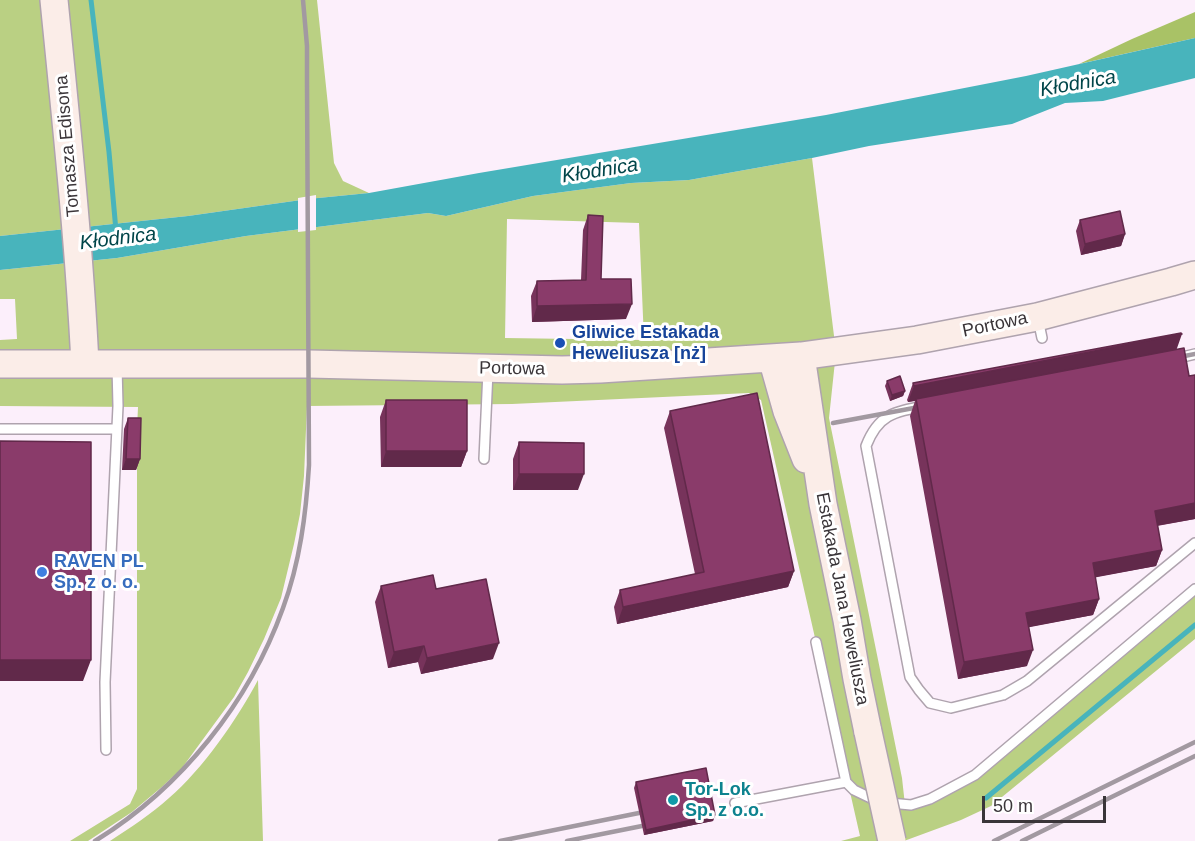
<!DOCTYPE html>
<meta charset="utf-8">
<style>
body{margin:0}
#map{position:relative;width:1195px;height:841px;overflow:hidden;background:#fceffb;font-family:Helvetica,sans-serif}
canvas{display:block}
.scale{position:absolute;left:982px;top:796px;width:124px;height:27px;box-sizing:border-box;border:3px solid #3a3539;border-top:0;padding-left:8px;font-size:18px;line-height:21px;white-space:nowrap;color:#3a3539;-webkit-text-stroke:4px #fff;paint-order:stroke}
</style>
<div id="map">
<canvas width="1195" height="841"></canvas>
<div class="scale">50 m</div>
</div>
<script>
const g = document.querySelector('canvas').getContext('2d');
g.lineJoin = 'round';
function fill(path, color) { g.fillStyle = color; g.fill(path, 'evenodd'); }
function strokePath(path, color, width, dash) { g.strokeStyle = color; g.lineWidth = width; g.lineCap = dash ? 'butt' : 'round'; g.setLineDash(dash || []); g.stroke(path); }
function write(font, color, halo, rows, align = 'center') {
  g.font = font + ' Helvetica,sans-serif'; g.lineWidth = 6; g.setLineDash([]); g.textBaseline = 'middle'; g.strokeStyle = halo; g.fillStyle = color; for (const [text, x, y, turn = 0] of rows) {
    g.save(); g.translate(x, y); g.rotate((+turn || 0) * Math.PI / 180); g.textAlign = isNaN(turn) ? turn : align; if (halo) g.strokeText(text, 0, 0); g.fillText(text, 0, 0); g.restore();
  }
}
const green = new Path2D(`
 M0,0h317l17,163 9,18 26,12 -61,6 -120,17 -188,20z
 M812,158l24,194 -7,66 73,360 3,27 21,-7 50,-27 219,-188v56l-204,167 -30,14 -57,21h-63l19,-5 -99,-436 -12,-7 -237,11 -205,2 -3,70 -4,38 -6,30 -13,54 -17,41 -16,33 -14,25 -33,45 -19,26 -19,18 -31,26 -44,29h-18l60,-37 7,-15v-360l1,-22 -138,-1v-66l17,-1 -2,-40h-15v-29l117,-12 129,-22 182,-23 18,3 87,-20 98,-13 58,-3zM507,219l132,4 5,117 -139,-2z
 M258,680l5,161h-153c20,-13 41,-27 59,-43 33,-28 69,-80 89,-118z`);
const forest = new Path2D(`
 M1195,12v26l-116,26 53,-25z`);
const water = new Path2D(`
 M1195,38v40l-92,23 -38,2 -53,21 -143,22 -57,12 -123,22 -58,3 -98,13 -87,20 -18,-3 -182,23 -129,22 -117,12v-34l188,-20 120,-17 61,-6 110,-20 347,-58 200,-39z`);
const pier = new Path2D(`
 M316,195v35l-18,2v-34z`);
const stream = new Path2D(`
 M91,0l18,152 7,79
 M986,798l209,-173`);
const lane = new Path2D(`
 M1038,319l4,19
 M1174,359l21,-5
 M925,406c-32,6 -47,9 -59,40l44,231 9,13 11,13 21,5 52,-13 24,-14 168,-138
 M0,429h116
 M484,459l4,-88
 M816,642l30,140 8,8 25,12 32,3 19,-6 45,-24 220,-186
 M106,750l-1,-68 13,-276 -1,-40
 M735,803l111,-21`);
const secondary = new Path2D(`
 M54,0c12,121 25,242 31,364
 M801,356l22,148 24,116 10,59 11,53
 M772,358l15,53 19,48
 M0,364h309l253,6 38,-1 201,-13 116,-16 120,-23 134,-35 24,-7`);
const rail = new Path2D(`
 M1169,359l26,-5
 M833,423l97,-18
 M95,841c86,-53 154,-138 188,-233 17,-46 23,-94 26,-143l-2,-383v-36l-4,-46
 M500,841l139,-28
 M567,841l75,-15
 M994,841l201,-99
 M1022,841l173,-85`);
const secondaryBridge = new Path2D(`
 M868,732l24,109`);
const wall = new Path2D(`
 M588,215l13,64 25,40 -94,3 -1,-26 6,-15 44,-1 2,-50z
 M1080,220l45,14 -4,12 -40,9 -5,-24z
 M1176,349l13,27 6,-1v144l-38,7 5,24 -6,16 -61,11 4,22 -6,16 -65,12 -1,39 -69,13 -48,-263 5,-15 -7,1 -1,-2 6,-17z
 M887,381l18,10 -2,5 -13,5 -5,-15z
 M386,400l81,51 -6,16h-80l-1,-50z
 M670,411l124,160 -6,16 -171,37 -3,-17 6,-17 75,-16 -31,-146z
 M128,418l12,41 -4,11h-14l2,-41z
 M519,442l59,48h-65v-31z
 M381,586l55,3 57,70 -72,15 -3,-12 -30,6 -13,-66z
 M636,782l79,33 -2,6 -69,14 -10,-47z`);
const shadedWall = new Path2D(`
 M1125,234l-4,12 -40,9 4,-11z
 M632,304l-6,15 -94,3 5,-16z
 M1182,334l-6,17 -268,51 6,-16z
 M905,391l-2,5 -13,5 2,-6z
 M386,451h81l-6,16h-80z
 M126,459h14l-4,11h-14z
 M519,474h65l-6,16h-65z
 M1195,503v16l-46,8 6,-16z
 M1162,550l-6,16 -69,13 6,-16z
 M794,571l-6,16 -171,37 6,-17z
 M1099,599l-6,16 -73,14 6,-16z
 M499,643l-6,16 -72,15 6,-16z
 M424,646l-6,16 -30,6 6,-16z
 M1033,650l-6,16 -69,13 6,-17z
 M0,660h91l-8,21h-83z
 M715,815l-2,6 -69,14 2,-5z`);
const building = new Path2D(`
 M1120,211l5,23 -40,10 -5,-24z
 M588,215l15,1 -2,63h30l1,25 -95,2v-25l49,-1z
 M1181,333l1,1 -268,52 -1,-3z
 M1184,348l5,28 6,-1v128l-40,8 7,39 -69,13 6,36 -73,14 7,37 -69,12 -48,-263z
 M900,376l5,15 -13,4 -5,-14z
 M757,393l37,178 -171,36 -3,-17 84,-18 -34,-161z
 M386,400h81v51h-81z
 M128,418h13l-1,41h-14z
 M0,441l91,1v218h-91z
 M519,442l65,1v31h-65z
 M433,575l3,14 50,-10 13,64 -72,15 -3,-12 -30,6 -13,-66z
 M706,768l9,47 -69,15 -10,-48z`);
const markers = [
 [560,343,6,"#1a4fb4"],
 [42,572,6,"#3f7fe0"],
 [673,800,6,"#0f9aa8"]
];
const streetNames = [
 ["Tomasza Edisona",68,146,-95],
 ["Portowa",995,325,-12],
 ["Portowa",512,369,1],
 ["Estakada Jana Heweliusza",842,599,79]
];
const transitNames = [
 ["Gliwice Estakada",572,333],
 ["Heweliusza [nż]",572,354]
];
const shopNames = [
 ["RAVEN PL",54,562],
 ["Sp. z o. o.",54,583]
];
const cultureNames = [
 ["Tor-Lok",685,790],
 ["Sp. z o.o.",685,811]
];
const waterNames = [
 ["Kłodnica",1078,84,-10],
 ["Kłodnica",600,171,-9],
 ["Kłodnica",118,239,-7]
];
fill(green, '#bad083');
fill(forest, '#a9c266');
fill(water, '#48b4bc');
fill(pier, '#fceffb');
strokePath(stream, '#48b4bc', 5);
strokePath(lane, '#afa3ae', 12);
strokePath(secondary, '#afa3ae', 30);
strokePath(lane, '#fff', 9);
strokePath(secondary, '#fbede8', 27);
strokePath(rail, '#a299a1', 4.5);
strokePath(secondaryBridge, '#afa3ae', 30, []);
strokePath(secondaryBridge, '#fbede8', 27);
fill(wall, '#77335b');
fill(shadedWall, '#61294a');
fill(building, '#8a3b6a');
strokePath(building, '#61294a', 1.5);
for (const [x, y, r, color] of markers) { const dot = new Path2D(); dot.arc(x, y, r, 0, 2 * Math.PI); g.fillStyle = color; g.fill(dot); strokePath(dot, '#fff', 2); }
write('18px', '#3a3539', '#fff', streetNames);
write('bold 18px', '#164399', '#fff', transitNames, 'left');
write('bold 18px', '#366cbe', '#fff', shopNames, 'left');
write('bold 18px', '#0d838f', '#fff', cultureNames, 'left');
write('italic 20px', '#004549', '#fff', waterNames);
</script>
